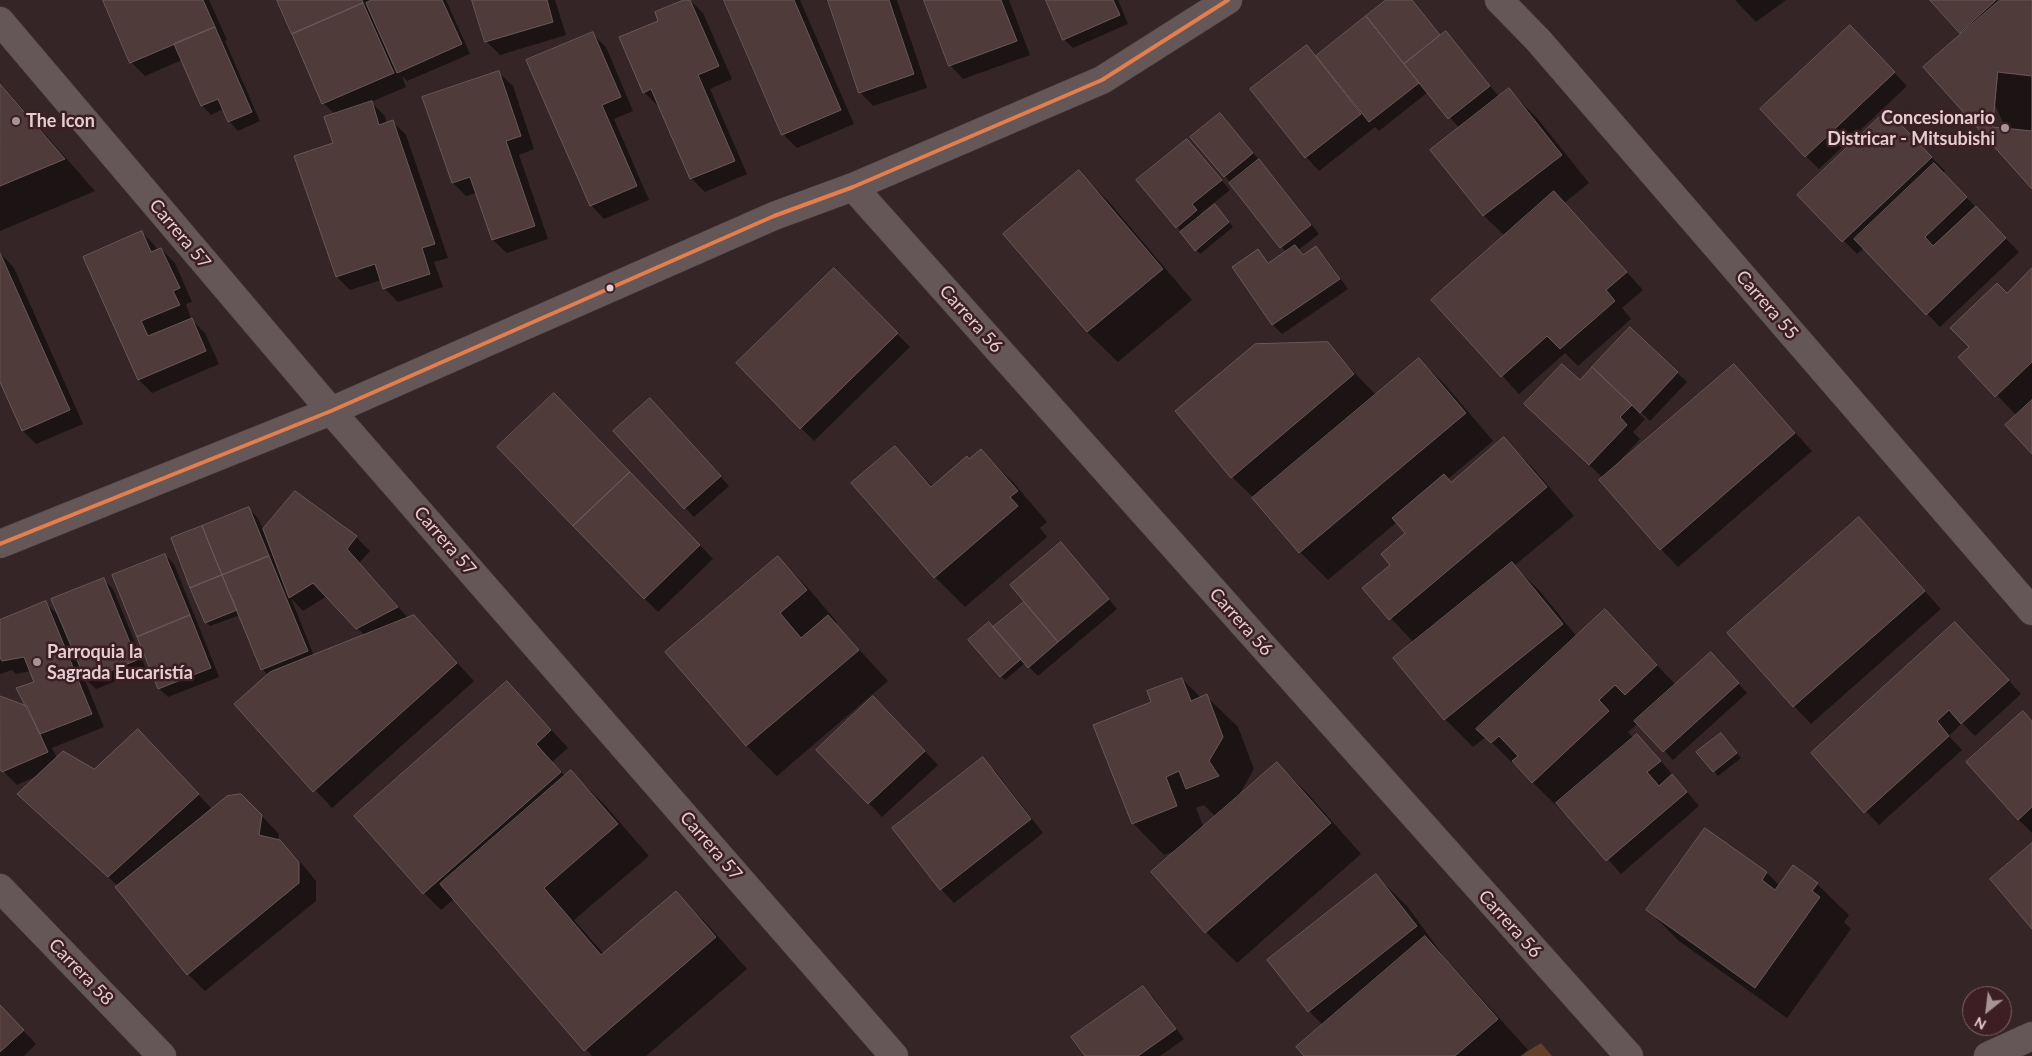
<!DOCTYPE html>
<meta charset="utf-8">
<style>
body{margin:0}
#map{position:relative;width:2032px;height:1056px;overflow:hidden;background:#352527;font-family:Lato,sans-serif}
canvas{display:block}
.north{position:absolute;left:1962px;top:986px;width:50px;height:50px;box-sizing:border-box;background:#3c1e23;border:1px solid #7f6468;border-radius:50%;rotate:209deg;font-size:14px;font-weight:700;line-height:20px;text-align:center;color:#e3ced0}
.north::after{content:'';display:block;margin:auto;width:18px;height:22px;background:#a69395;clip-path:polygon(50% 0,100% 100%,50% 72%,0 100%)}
</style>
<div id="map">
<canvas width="2032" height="1056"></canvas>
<div class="north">N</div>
</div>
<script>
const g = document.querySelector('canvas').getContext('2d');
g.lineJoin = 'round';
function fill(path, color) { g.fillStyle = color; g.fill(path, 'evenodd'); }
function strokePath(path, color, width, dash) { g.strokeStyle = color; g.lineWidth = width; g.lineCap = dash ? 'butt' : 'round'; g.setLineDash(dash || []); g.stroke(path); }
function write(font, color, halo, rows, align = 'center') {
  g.font = font + ' Lato,sans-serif'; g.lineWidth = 5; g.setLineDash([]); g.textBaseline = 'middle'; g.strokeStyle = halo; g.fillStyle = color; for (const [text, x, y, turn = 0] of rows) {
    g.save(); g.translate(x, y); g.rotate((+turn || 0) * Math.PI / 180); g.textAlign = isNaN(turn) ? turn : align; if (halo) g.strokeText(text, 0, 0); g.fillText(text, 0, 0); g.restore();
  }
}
const green = new Path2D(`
 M1541,1043l11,13h-32z`);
const shadow = new Path2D(`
 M104,0h105l18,40 -2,1 35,80 -22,10 -9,-10 -6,-12 -12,6 -9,-10 -20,-45 -37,16 -14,-14z
 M278,0h90l2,2 5,-2h71l24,54 -63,27 -5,-5 4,11 -35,15 14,14 2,7 5,-2 14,14 42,123 -14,4 9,25 -45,15 -14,-14 -3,-8 -31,10 -13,-13 -2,-163 -12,-11z
 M473,0h82l11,35 -66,20 -14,-14z
 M687,0h3l13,13 29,66 -22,10 37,85 -42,18 -14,-14 -32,-73 -1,1 -14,-14 16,-70z
 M725,0h75l54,124 -57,24 -14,-14z
 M829,0h68l30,88 -54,18 -13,-14z
 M925,0h84l21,55 -67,24 -13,-14z
 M1047,0h71l10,24 -55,24 -9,-9z
 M1389,0h23l29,36 5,-4 9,10 44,55 10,-7 28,28 52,65 -25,20 79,87 -21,18 9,11 -53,47 -13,-13 -46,41 -86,-94 72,-64 -21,-20 -52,-66 28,-21 -32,-37 -49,39 -4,-4 -56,44 -13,-14 1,-110 10,10z
 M1735,0h51l-30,22z
 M1932,0h100v187l-69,-153z
 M592,34l14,13 27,64 -19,8 35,81 -45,19 -13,-14z
 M1863,40l44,46 -88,83 -13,-13z
 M499,73l14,13 21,63 -15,6 29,84 -41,14 -14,-13 -16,-47 -11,3 -13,-13z
 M0,83l95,108 -95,40z
 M1220,115l48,55 51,64 -21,16 6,6 12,-8 9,9 23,32 -66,45 -9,-9 -39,-57 24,-17 11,12 17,-11 -61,-76z
 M1900,125l45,46 -2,2 76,79 -79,75 -76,-79 -7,6 -58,-59z
 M1187,140l43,50 -30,24 2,2 17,-6 14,17 -33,27 -23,-27z
 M1078,171l31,31 83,98 -74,62 -31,-30z
 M142,232l13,14 2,5 4,-2 14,14 17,39 -6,2 5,15 14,14 14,31 -67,29 -13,-13z
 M1,254l13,14 69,156 -47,20 -13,-13 -23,-52z
 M834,270l76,77 -96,94 -77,-78z
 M2032,270v182l-15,-36 -57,-59 11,-10 36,-53z
 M1630,329l57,53 -37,39 -10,-10 -2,2 7,6 -12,13 7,7 -26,28 1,1 119,-103 78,86 -134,116 -17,-18 -58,-71 -64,-61 41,-35z
 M1327,344l49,51 43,-36 28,28 46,54 -45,38 4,4 52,-44 28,28 42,49 -60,50 26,25 37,46 28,-26 71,74 44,-22 27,30 -74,67 -35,-37 -10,9 6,6 3,-3 14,14 48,57 -78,68 -56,-63 -2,1 -77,-75 -13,10 -28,-28 -50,-61 19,-15 -51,-55 29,-23 15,-32 -10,-11 -69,58 -28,-28 -43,-51 -25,-24z
 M650,399l79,87 -35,31 -79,-86z
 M568,408l145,151 -55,53 -14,-14z
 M895,447l38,40 48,-36 31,30 35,41 -7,6 7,9 -82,70 -30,-30z
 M295,493l61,44 14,14 -11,12 50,56 5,-3 60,65 -142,127 -96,-104 32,-29 -6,-6 -22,-54 -30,11 -4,-4 43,-113 9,9 5,12zM327,596l38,40 -51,20 -23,-58 12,13z
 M1859,519l82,90 -130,115 -17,-18z
 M1070,553l47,56 -79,67 -13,-13 -20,17 -4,-4 -7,-48 31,-26z
 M165,555l9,9 45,113 -51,20 -9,-9z
 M778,558l30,30 29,34 -2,1 53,58 -111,95 -30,-30 -80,-94z
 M104,580l9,9 33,80 -50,20 -12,-11 20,49 -52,21 5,10 37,13 57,-27 61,65 47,4 20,21 -1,6 20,19 18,22v20l-111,90 -17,-17 -70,-88 -86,-79 5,-31 -20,9 -17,-17v-70l30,11 6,-26 -5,-12 -15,3 -4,-4 -12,4v-53l46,-18 14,14z
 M1969,637l52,57 -46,42 -13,-13 -13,13 13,14 -83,75 -67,-72z
 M1182,679l19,19 5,-2 32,31 16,42 -14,24 1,2 36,-32 31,31 53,60 -124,109 -31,-31 -53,-60 26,-23 -15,6 -31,-32 20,-120zM1204,805l12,12 -12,11 -8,-20z
 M507,682l61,66 -16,14 14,15 5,-5 32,31 46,53 -75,64 30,34 72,-61 31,31 40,45 -101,87h-54l-138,-157 -13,11 -17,-17z
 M887,711l51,54 -56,52 -64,-67z
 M2032,722v111l-14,-14z
 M1725,738l16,20 -23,18 -4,-5z
 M983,759l13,13 47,61 -89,70 -13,-14z
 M1706,830l61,43 13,13 14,-19 23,17 32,31 -5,7 7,7 -64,89 -108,-77 -31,-31z
 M1376,876l31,30 38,52 83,92 -7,6h-216l18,-31 -14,-14z
 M1143,987l9,9 32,43 -24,17h-74z
 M0,1006l36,38 -12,12h-24z`);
const building = new Path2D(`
 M103,0h100l12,27 -85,36z
 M277,0h85l1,3 -71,31z
 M372,0h70l20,44 -65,29 -31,-70z
 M472,0h75l6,22 -68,20z
 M684,0h6l29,66 -21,9 37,86 -45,18 -39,-90 -8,4 -24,-56 39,-16 -3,-9z
 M724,0h70l47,110 -59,25z
 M828,0h61l25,74 -55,19z
 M924,0h77l16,41 -68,25z
 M1046,0h67l7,15 -57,25z
 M1386,0h26l28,35 -36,29 -38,-48z
 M1930,0h66l-36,33z
 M2000,0h32v189l-109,-122z
 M363,3l31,70 -72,31 -30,-70z
 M1366,16l53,67 -50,39 -53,-66z
 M1850,25l45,47 -90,85 -45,-48z
 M215,27l37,85 -24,10 -10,-23 -17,7 -27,-62z
 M1446,31l44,55 -42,33 -44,-55z
 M593,32l28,65 -19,8 35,81 -47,20 -64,-146z
 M1307,45l54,69 -56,44 -55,-69z
 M499,71l22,65 -15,5 29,85 -43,14 -22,-63 -18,6 -30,-86z
 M1998,72l34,4v55l-39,-4z
 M0,84l65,75 -65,27z
 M1509,88l53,67 -79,61 -53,-66z
 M372,101l7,24 14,-5 42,124 -13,4 8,26 -47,15 -8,-25 -39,13 -42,-121 39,-13 -9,-26z
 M1887,110l45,47 -90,85 -45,-47z
 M1220,113l33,40 -29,24 -34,-40z
 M1187,139l35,41 -30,24 5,6 -21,18 -40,-48z
 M1259,159l52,66 -31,23 -51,-65z
 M1934,163l33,34 -42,40 8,9 43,-40 30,32 -80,77 -72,-76z
 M1079,170l84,99 -76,63 -84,-98z
 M1554,191l73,81 -21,18 9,11 -55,48 -13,-13 -46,41 -70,-77z
 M1215,204l14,18 -34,29 -15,-19z
 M142,231l9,21 10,-4 19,40 -7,3 7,14 -39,16 7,15 44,-18 14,33 -68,29 -55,-123z
 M1295,245l8,10 13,-9 24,33 -68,46 -40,-58 26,-18 10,14z
 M0,253l70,157 -48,21 -22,-49z
 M834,268l64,65 -98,96 -64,-66z
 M2032,268v94l-37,35 -37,-40 11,-10 -19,-19 47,-45 10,10z
 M1630,327l48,45 -38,41 -48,-46z
 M1328,342l26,32 -123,104 -56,-67 80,-67z
 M1419,358l47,55 -167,140 -47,-55z
 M1562,364l18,16 12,-13 40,38 -12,12 7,8 -38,40 -65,-61z
 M1734,364l61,69 -135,117 -61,-70z
 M554,393l76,79 -57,54 -76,-79z
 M650,398l71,78 -37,33 -71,-78z
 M2032,400v54l-27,-29z
 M1504,437l43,50 -158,133 -27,-32 28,-23 -9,-11 24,-21 -13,-15 52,-44 7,8z
 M895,446l36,41 36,-31 2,3 12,-10 37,42 -8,6 8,9 -84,72 -83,-95z
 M630,472l70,73 -56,54 -71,-73z
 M295,491l62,45 -10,13 51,58 -42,22 -43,-46 -24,15 -26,-69z
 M249,507l20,49 -47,19 -20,-49z
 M1859,517l66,74 -132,116 -66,-74z
 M202,526l20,49 -32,13 -19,-50z
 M1061,542l48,57 -51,43 -48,-57z
 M165,554l25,61 -53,22 -25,-62z
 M269,556l39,95 -47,19 -39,-95z
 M778,556l29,34 -27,23 21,25 27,-23 31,35 -113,96 -81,-94z
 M1512,562l51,62 -119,96 -51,-62z
 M222,575l15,35 -32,13 -15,-35z
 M104,578l33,82 -51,21 -35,-82z
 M46,601l46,113 -52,20 -24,-46 18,-6 -10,-25 -22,4 -2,-3v-38z
 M1024,602l34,40 -30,26 -35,-41z
 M1605,609l52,56 -32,30 -10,-10 -16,15 10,11 -77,72 -20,-22 6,-5 -19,-20 -8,7 -15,-14z
 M190,615l21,53 -53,21 -21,-52z
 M414,615l43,48 -144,129 -79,-88 36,-32z
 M989,622l32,37 -21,18 -32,-37z
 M1955,622l54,58 -48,44 -12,-14 -12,11 12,15 -85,77 -53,-60z
 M1711,652l28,31 -76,69 -29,-31z
 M1182,678l9,23 16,-7 16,43 -14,24 10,15 -33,13 -7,-18 -13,6 11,29 -45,18 -39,-99 58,-23 -4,-11z
 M507,681l44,49 -15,14 25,28 -138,122 -69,-78z
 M0,696l27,10 21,46 -46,20 -2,-3z
 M873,696l52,55 -57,53 -52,-54z
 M2023,711l9,10v86l-14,13 -52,-58z
 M138,729l61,65 -91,83 -91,-83 46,-43 31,18z
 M1721,733l16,20 -24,19 -17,-20z
 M1637,734l24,27 -14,11 12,14 13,-12 15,18 -81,69 -50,-58z
 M983,757l48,62 -91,71 -48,-62z
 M1277,762l54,61 -126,110 -54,-61z
 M571,770l47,54 -74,64 57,67 75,-64 40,46 -132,114 -144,-167z
 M241,794l21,21 -3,20 21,5 19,22v21l-112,92 -72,-88 112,-91z
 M1705,828l62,44 -5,8 13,10 18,-25 25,18 -6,8 8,6 -65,91 -109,-78z
 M2032,843v86l-42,-50z
 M1376,874l41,52 -109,86 -41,-52z
 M1425,936l73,83 -43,37h-151l-8,-9z
 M1143,986l33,43 -38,27h-53l-14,-19z
 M0,1005l24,25 -24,22z`);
const street = new Path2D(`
 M1499,0l39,40 494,571
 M0,21l331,390 563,645
 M853,187l776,869
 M0,888l162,168
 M1988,1056l44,-20`);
const secondary = new Path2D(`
 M0,544l331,-133 443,-195 79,-29 249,-107 126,-80`);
const bus1 = new Path2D(`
 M0,544l331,-133 443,-195 79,-29 249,-107 126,-80`);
const markers = [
 [16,121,5,"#a69395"],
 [2005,128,5,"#a69395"],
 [610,288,4.5,"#e3ced0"],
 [37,662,5,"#a69395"]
];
const poiNames = [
 ["Concesionario",1995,118,"right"],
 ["Districar - Mitsubishi",1995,139,"right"],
 ["The Icon",26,121],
 ["Parroquia la",47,652],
 ["Sagrada Eucaristía",47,673]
];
const streetNames = [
 ["Carrera 57",180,234,50],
 ["Carrera 55",1767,305,49],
 ["Carrera 56",971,319,48],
 ["Carrera 57",445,541,49],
 ["Carrera 56",1241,622,48],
 ["Carrera 57",711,846,49],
 ["Carrera 56",1510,924,48],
 ["Carrera 58",81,972,46]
];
fill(green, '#614028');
fill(shadow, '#0007');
fill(building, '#4f3b39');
strokePath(building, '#685959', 1);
strokePath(street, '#504143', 29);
strokePath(secondary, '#504143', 29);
strokePath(street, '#655658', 28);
strokePath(secondary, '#655658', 28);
strokePath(bus1, '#e37e4f', 4);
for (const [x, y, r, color] of markers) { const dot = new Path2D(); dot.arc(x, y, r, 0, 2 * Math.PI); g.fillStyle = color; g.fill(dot); strokePath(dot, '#3c1e23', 2); }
write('bold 18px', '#e3ced0', '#3c1e23', poiNames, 'left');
write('18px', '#e3ced0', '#3c1e23', streetNames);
</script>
